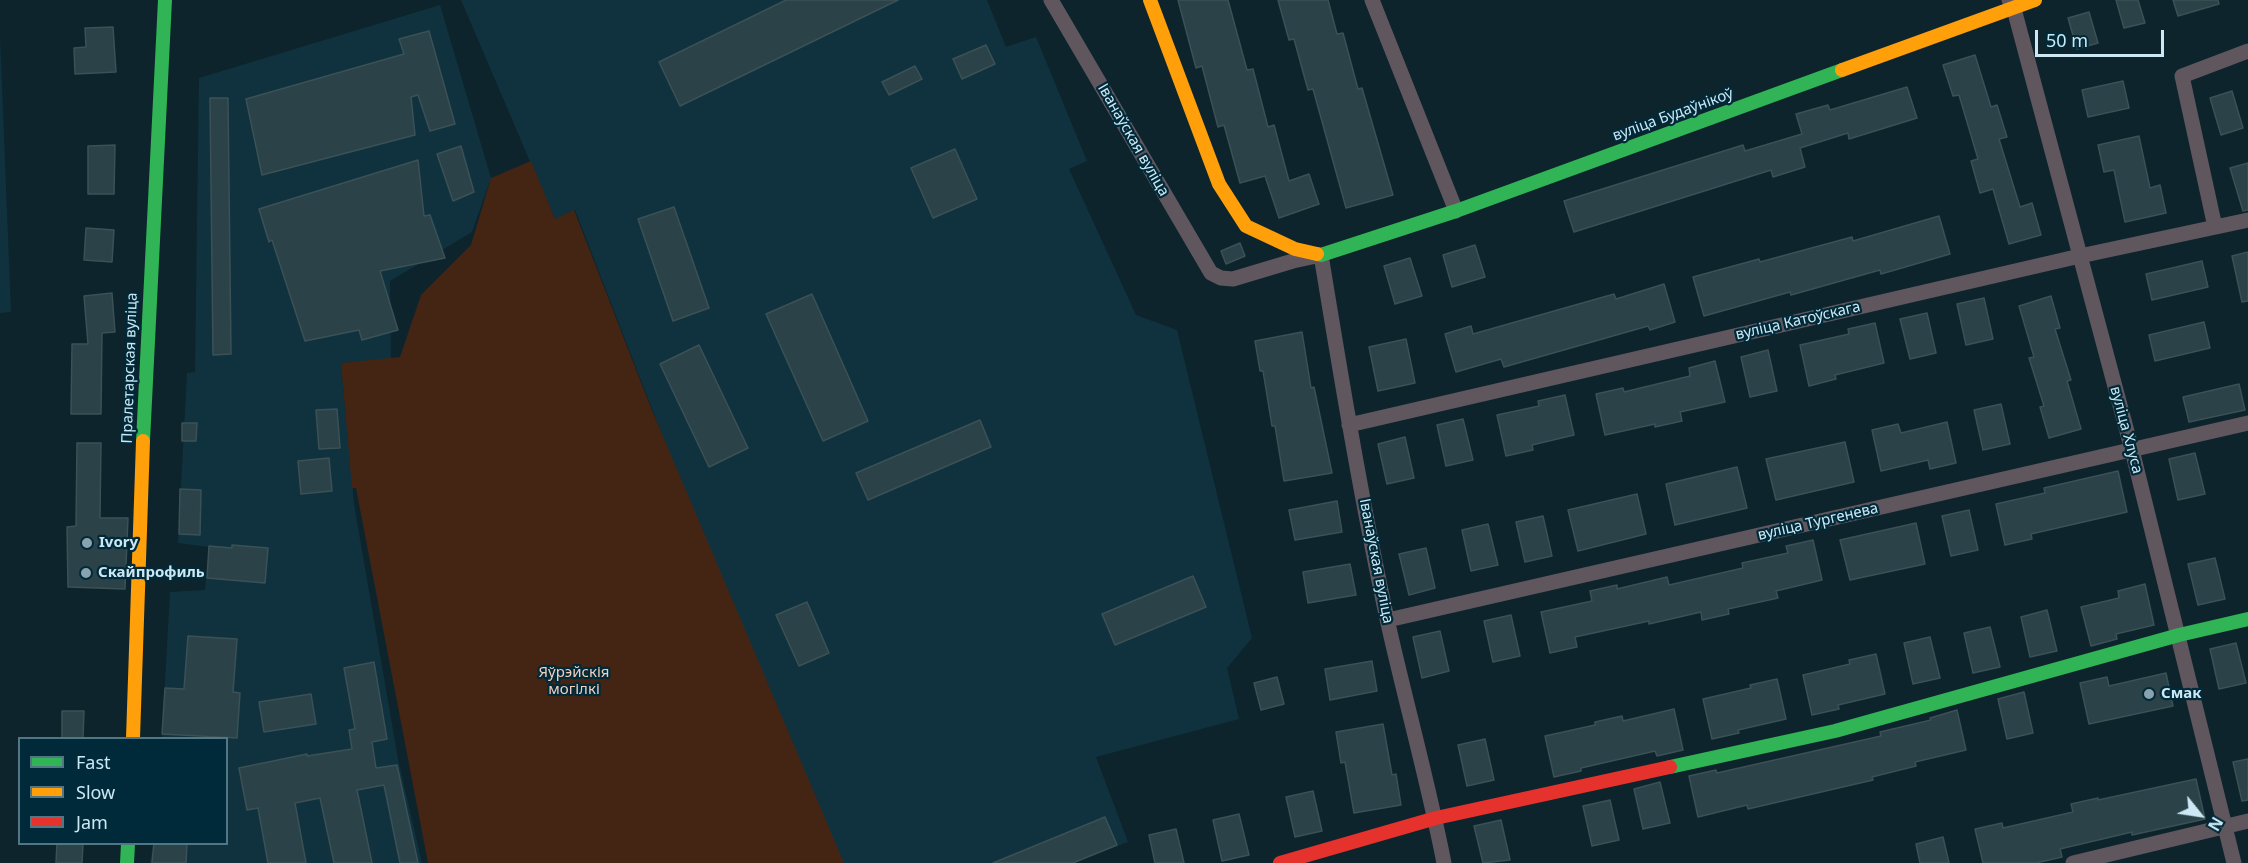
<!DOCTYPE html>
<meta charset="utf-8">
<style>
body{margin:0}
#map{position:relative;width:2248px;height:863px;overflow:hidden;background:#0d242c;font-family:"Noto Sans",sans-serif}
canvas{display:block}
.legend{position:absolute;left:18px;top:737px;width:210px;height:108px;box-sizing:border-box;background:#002a39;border:2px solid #527684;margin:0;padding:8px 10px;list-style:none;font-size:18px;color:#cce8f4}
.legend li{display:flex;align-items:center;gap:12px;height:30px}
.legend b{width:30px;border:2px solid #527684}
.north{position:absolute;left:2170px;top:785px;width:60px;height:60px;-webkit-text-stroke:4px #002a39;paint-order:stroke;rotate:120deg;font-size:16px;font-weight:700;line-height:24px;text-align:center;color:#cce8f4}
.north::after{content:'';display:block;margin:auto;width:21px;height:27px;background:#cce8f4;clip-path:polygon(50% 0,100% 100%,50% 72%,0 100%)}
.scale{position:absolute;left:2035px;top:30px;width:129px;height:27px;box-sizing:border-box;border:3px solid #cce8f4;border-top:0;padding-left:8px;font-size:18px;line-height:21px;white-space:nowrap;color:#cce8f4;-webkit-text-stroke:4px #002a39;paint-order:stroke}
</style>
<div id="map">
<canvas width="2248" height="863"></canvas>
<ul class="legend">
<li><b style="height:8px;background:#30b455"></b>Fast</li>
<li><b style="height:8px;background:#ff9f0a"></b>Slow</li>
<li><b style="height:8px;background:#e5322d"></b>Jam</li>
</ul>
<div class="north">N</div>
<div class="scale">50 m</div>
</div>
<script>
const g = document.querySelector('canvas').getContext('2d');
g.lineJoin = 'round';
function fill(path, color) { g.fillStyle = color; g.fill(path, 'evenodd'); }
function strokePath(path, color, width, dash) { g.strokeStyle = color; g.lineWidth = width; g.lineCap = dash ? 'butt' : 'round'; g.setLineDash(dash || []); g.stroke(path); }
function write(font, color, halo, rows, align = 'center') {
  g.font = font + ' "Noto Sans",sans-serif'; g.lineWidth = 4.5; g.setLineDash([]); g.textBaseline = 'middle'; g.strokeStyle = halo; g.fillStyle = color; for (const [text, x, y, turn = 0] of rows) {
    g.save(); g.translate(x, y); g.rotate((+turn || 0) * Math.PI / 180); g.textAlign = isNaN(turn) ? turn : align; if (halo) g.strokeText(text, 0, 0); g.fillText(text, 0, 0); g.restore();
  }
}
const built = new Path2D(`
 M461,0h526l19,47 30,-10 51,124 -18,8 67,146 41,15 75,308 -25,30 12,51 -143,38 32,85 -55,21h-230l-141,-325 -127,-328 -20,10z
 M440,5l51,173 -19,54 -82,49 1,78 -50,4 13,141 44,255 24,104h-272l3,-19h73v-106h-64l8,-146 35,-2 4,-43 -31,-4 9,-170 8,-1 4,-294z
 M0,36l11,276 -11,1z`);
const green = new Path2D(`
 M531,161l24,58 19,-9 77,198 193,455h-416l-72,-375h-4l-11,-125 59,-6 21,-62 50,-50 20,-67z`);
const building = new Path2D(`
 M786,0h112l-218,106 -21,-44z
 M1178,0h50l19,70 6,-1 15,58 6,-2 15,56 20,-7 10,30 -40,14 -14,-42 -25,7 -16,-58 -6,2 -16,-61 -6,2z
 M1278,0h50l9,34 6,-1 15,56 4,-1 31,107 -47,13 -33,-119 -5,1 -14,-51 -5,1z
 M2116,0h22l7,23 -21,5z
 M2173,0h45l1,4 -41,12z
 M2089,12l9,31 -21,6 -9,-31z
 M113,27l3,45 -41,2 -1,-26 12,-1 -1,-19z
 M429,31l26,93 -25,7 -12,-36 -7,2 4,38 -153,40 -16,-76 158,-45 -5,-15z
 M986,45l9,19 -33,15 -9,-20z
 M1975,55l16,52 6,-2 10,32 -8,2 21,68 12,-4 9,32 -32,9 -16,-55 -13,4 -9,-32 7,-2 -19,-64 -6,1 -10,-31z
 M915,66l7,13 -33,16 -7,-13z
 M2123,81l6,27 -41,9 -6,-27z
 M1907,87l10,31 -68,21 -1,-6 -48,15 5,19 -32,10 -2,-7 -197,62 -10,-31 179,-56 2,6 57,-17 -6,-20 32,-9 2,5z
 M2232,91l11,37 -22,7 -11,-37z
 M210,98h18l3,256 -18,1z
 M2139,136l11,52 10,-3 6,28 -41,9 -11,-52 -10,2 -6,-27z
 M115,145l-1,49h-26v-48z
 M461,146l13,46 -21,9 -16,-47z
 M955,149l22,50 -44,19 -22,-50z
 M418,160l6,56 6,-1 15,43 -65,13 18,59 -36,10 -3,-10 -54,11 -33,-101 -3,2 -10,-33z
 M2248,163v47l-5,1 -13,-43z
 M674,207l35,101 -36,13 -35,-102z
 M1939,216l11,38 -69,20 -1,-4 -89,25 -1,-3 -86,24 -11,-39 66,-18 1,3 92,-25 1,4z
 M86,228l28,2 -2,32 -28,-2z
 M1240,243l5,13 -19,8 -5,-13z
 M1475,245l10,32 -33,10 -9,-32z
 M2248,252v49l-6,1 -10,-46z
 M1410,258l12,38 -27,8 -11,-38z
 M2202,261l6,26 -56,13 -6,-26z
 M1664,284l11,38 -25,8 -2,-4 -144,41 -3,-8 -45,13 -11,-38 26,-8 2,8 141,-40 2,5z
 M112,293l3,39 -13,1 -1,81h-30l1,-70h16l-4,-48z
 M812,294l56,127 -45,20 -57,-127z
 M2051,296l9,32 -5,1 16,51 -4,1 14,48 -32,9 -9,-31 4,-1 -15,-48 5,-1 -15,-51z
 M1984,298l9,41 -27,6 -9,-41z
 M1927,313l9,40 -26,6 -10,-40z
 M2204,322l6,26 -55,13 -6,-26z
 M1875,323l9,40 -49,12 1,4 -27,7 -9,-41 49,-11 -1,-5z
 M1302,332l9,56 3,-1 18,86 -48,8 -9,-55h-3l-9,-55h-3l-5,-30z
 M1406,339l9,44 -37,8 -9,-44z
 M699,345l49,103 -39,19 -49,-103z
 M1768,350l9,41 -27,6 -9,-40z
 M1715,361l10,41 -45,10 2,9 -27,6v-3l-50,11 -9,-41 27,-6 1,4 66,-16 -1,-8z
 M2239,384l6,26 -56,12 -6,-25z
 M1565,395l9,40 -42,10 1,5 -27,6 -9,-41 42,-9 -1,-5z
 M2001,404l9,40 -27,6 -9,-40z
 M337,409l3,39 -21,1 -3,-39z
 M1463,419l10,41 -27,6 -9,-41z
 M980,420l11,27 -123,53 -12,-27z
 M1947,422l9,41 -26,6 -2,-9 -47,11 -9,-41 26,-6 3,9z
 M182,423h15l-1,18h-14z
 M1405,437l9,41 -27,6 -9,-40z
 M1845,442l9,40 -78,18 -10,-41z
 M77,443h24l-1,75h28l-3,71 -57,-2 -1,-60 9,-1z
 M2195,453l10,41 -27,6 -9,-41z
 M329,458l3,33 -31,3 -3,-33z
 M1737,467l10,41 -72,17 -9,-41z
 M2118,471l9,41 -96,22 1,5 -27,6 -9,-41 49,-11 -1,-5z
 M180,489l21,1 -1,45 -21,-1z
 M1637,494l9,40 -68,17 -10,-41z
 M1337,501l5,31 -47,8 -6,-30z
 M1969,510l9,40 -27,6 -9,-40z
 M1543,516l9,40 -27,6 -9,-40z
 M1916,523l9,41 -75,16 -10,-40z
 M1488,524l10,41 -27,6 -9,-41z
 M1813,540l9,40 -46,11 2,7 -50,11 1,5 -27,6 -1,-8 -52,12v-3l-74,16 2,10 -27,6 -9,-41 51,-11 -2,-10 27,-6v4l50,-12 2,8 74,-17 -1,-5 46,-10 -2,-7z
 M232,545l36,3 -3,35 -58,-5 2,-32 23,2z
 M1426,548l9,40 -26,7 -10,-41z
 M2215,558l10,41 -27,6 -10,-41z
 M1350,564l6,31 -48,8 -5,-31z
 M1193,576l13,31 -91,38 -13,-31z
 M2145,584l9,41 -38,9 1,5 -26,7 -10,-39 38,-9 -1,-7z
 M807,602l22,51 -30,13 -23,-51z
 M2047,610l10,41 -27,6 -9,-40z
 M1511,615l9,41 -27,6 -9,-41z
 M1990,627l10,40 -27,6 -9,-40z
 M1440,631l9,40 -27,7 -9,-41z
 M188,636l49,3 -4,53 7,1 -3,45 -75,-4 3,-46 19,1z
 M1930,637l10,41 -27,6 -9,-41z
 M2236,643l10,40 -27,6 -9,-40z
 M1876,654l9,40 -47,11 1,4 -27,6 -9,-40 47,-11 -1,-4z
 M1372,661l5,30 -47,9 -5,-31z
 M374,662l13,77 -15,3 4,26 21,-3 21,98h-18l-16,-78 -27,5 15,73h-38l-14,-65 -25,5 11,60h-38l-10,-55 -11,2 -8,-42 68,-14v2l45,-7 -3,-19 6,-1 -11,-61z
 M2166,673l7,33 -84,18 -9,-41 27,-6 2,9z
 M1277,677l7,27 -23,6 -7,-27z
 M1777,679l9,40 -48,11 1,3 -27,6 -9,-40 48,-11 -1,-3z
 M2024,692l9,41 -26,6 -9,-40z
 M311,694l5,30 -52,8 -5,-30z
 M1674,709l9,41 -26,6 -2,-5 -74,17v3l-27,6 -9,-41 50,-11v-3l27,-6 1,5z
 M1957,710l9,40 -51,12 1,4 -44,11 1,3 -125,29 -1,-4 -49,12 -9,-41 27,-6 1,3 164,-37 -1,-4 51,-12 -1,-2z
 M62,711h22l-1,27h-21z
 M1383,724l9,51 4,-1 5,31 -47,8 -9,-51 -4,1 -5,-31z
 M1485,739l9,41 -27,6 -9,-41z
 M2248,759v41l-6,1 -9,-39z
 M2196,779l9,40 -73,16v-3l-72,17 2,8 -26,6h-53l-8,-34 27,-6 1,5 70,-16 -2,-8 27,-6v2z
 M1660,782l10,41 -27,6 -9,-40z
 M1313,791l9,40 -27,6 -9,-40z
 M1610,800l9,40 -27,6 -9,-40z
 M1239,814l10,41 -27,6 -9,-41z
 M1105,817l12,28 -44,18h-80z
 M1501,820l9,40 -27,3 -9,-37z
 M1176,829l8,34h-29l-6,-28z
 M1943,837l6,26h-29l-4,-19z
 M57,843h26l-1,20h-26z
 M154,843h33l-1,20h-34z`);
const street = new Path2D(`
 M1051,0l160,273 10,5 12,1 60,-18 28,-6c20,122 40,243 66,364 18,81 41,162 57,244
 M1372,0l84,211
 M2009,0l5,9 118,441 102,413
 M2215,227l-33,-151 66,-25
 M1349,425l731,-169 168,-36
 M1388,620l860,-197
 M2073,863l175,-42`);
const fast = new Path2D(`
 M1317,254l4,1 135,-44 386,-141
 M143,441l22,-441
 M1670,767l165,-36 344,-96 69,-16
 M127,863l1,-19`);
const slow = new Path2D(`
 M1150,0l69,184 27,42 49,23 22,5
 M1842,70l193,-70
 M133,738l10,-297`);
const jam = new Path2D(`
 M1280,863l156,-45 234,-51`);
const markers = [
 [87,543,6,"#89a3ae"],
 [86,573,6,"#89a3ae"],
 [2149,694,6,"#89a3ae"]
];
const streetNames = [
 ["вуліца Будаўнікоў",1673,115,-20],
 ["Іванаўская вуліца",1133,140,60],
 ["вуліца Катоўскага",1798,321,-13],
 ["Пралетарская вуліца",130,368,-88],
 ["вуліца Хлуса",2126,430,75],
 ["вуліца Тургенева",1818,522,-13],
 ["Іванаўская вуліца",1376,561,79]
];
const poiNames = [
 ["Ivory",99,543],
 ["Скайпрофиль",98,573],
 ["Смак",2161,694]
];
const parkNames = [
 ["Яўрэйскія",574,673],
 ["могілкі",574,690]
];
fill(built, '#10323e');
fill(green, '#442514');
fill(building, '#2a4248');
strokePath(building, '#3b5156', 1.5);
strokePath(street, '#60565e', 15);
strokePath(fast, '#30b455', 14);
strokePath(slow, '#ff9f0a', 14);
strokePath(jam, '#e5322d', 14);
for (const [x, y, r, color] of markers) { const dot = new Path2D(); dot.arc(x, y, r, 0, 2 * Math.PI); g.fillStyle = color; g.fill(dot); strokePath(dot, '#002a39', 2); }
write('15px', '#cce8f4', '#002a39', streetNames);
write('bold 15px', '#cce8f4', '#002a39', poiNames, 'left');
write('15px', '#f3cebd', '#002a39', parkNames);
</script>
